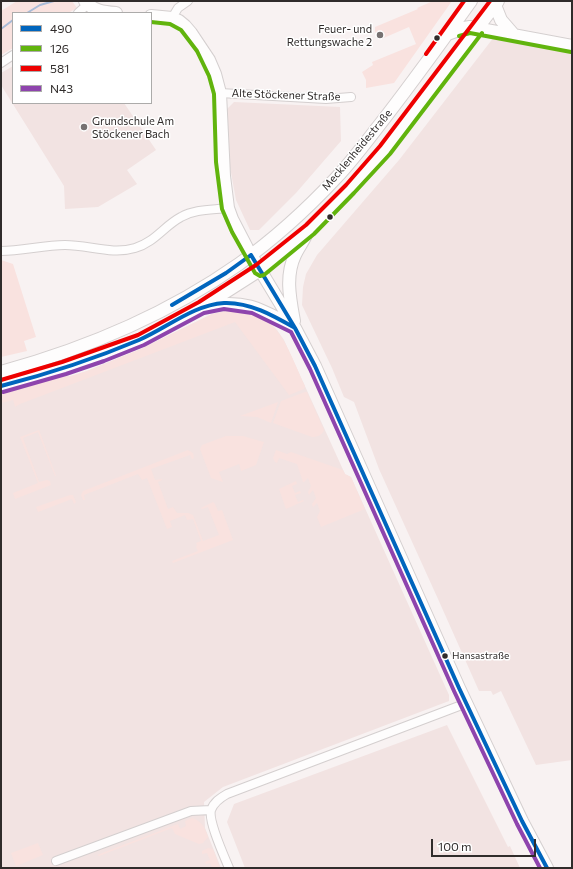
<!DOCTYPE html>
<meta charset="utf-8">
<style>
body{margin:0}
#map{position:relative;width:573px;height:869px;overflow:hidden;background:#f8f2f2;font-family:Commissioner,sans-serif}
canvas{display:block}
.frame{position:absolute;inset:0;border:2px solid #302c2b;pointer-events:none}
.legend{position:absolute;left:12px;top:12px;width:140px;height:92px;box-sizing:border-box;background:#fff;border:1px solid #acabaa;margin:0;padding:5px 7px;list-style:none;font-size:12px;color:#302c2b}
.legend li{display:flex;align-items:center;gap:8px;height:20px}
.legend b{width:20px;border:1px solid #acabaa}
.scale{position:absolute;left:431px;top:839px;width:105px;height:18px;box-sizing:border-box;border:2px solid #302c2b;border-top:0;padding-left:5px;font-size:12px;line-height:14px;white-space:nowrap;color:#302c2b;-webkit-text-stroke:3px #fff;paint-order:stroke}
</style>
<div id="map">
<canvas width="573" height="869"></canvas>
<div class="frame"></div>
<ul class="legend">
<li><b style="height:5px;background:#0065bd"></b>490</li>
<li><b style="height:5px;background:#61b40d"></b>126</li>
<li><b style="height:5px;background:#e00"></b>581</li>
<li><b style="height:5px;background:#8e44ad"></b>N43</li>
</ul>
<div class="scale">100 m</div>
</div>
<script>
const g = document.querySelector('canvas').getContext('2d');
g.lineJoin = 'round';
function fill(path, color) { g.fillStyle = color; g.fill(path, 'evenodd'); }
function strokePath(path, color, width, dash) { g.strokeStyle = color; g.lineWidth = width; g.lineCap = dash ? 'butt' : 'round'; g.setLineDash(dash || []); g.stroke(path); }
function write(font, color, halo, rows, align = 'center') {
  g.font = font + ' Commissioner,sans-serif'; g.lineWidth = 3; g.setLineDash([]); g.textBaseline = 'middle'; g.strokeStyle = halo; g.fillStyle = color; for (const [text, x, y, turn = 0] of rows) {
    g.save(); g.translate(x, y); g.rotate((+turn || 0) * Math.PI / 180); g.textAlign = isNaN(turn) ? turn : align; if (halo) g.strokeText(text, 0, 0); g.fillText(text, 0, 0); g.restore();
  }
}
const built = new Path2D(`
 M494,37l78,15v708l-36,5 -35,-74 -8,4 -2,-4h-12l-41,-92 -59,-130 -25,-67 -10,-5 -12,-29 -30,-63 1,-18 3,-13 11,-19 82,-95z
 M13,66v37h111l32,47 -29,20 10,14 -39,23 -33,2 -1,-23 -63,-101v-12z
 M234,102l106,5 1,34 -45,52 -37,37h-9l-14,-30 -8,-44 -1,-47z
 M231,310l13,2 23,8 10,10 7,10 61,134 6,3 98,218v6l-226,86 -19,15 1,26 16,40h-220v-475l56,-16 14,-1 16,-5 54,-22 71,-35z
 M447,725l61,122 2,-1 10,22h-275l-18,-46 7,-18z`);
const green = new Path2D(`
 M17,1h55l5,7 -9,5h-55v35l-12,7v-44z
 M433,1h19l-58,82 -28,5v-8l-4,-8 11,-7 -1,-3 44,-18 -7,-17 -30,13 -4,-9v-4l43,-18 -1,-1z
 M1,260l12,4 23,73 -12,4 3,10 -26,6z
 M231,310c12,2 25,4 35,10 19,13 29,46 39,66l-1,3 -15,6 -54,-73 -215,82 -5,3 -2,-7 -12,3v-10l56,-16 14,-1 16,-5 54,-22 71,-35z
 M305,392h2l17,38c-2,5 -6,7 -12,7l-39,-14 8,-22z
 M278,402l-7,21 -14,-6 -17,-1z
 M39,430l17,46h-1l-17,-44 -15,6 16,44 8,-2 3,1 1,4 -36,14 -2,-6 25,-10 -18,-46z
 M226,436h17l21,6 -8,23 -15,6 -2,-7 -20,8 4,10 -12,-4 -11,-29 2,-4z
 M188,450l5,3 1,4 -1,2h-1l-2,-4 -39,14 4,11 7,-1v1l-4,2 10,27 5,-2 4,6h11l5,2 10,26 16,-6 -11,-28 -6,2 -1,-1 12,-6 2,2 3,7 4,-1 11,30 -60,23 -1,-2 26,-10 -2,-4 1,-2 -1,-2 5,-2 -8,-22 -6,1 -2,-5 -15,6 2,6 -5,2 -20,-51 -5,2 -4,-6 -54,21 1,5h-2l-2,-5 2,-4z
 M276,450l11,4 4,-2 52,18 2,4 6,3 14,32 -44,18 -4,-10 3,-6 -3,-8 -4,4 -1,-3 4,-6 -3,-8 -4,5 -1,-3 3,-6 -3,-8 -4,4h-1l-6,-18 -18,-6 -2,5 -2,-1 -2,-4z
 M296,481l1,3 -5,2 3,7 5,-2 1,2 -6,2 3,7 5,-2 1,1 -18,8 -7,-20z
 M70,495h3l3,7 -2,2 -2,-5 -34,13 -2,-5z
 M192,818c10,3 13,10 16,19l-5,6 -4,1 -24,-10 -3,-6 -73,28 -2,-1 81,-31 2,5 6,-3 -1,-5z
 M38,843l5,12 -27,11 -5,-13z
 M208,848l5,1 7,19h-9l1,-1 -2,-4 -4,1 -1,-2 5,-2 -3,-7 -5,1v-3z`);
const stream = new Path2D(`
 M27,13l13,-8 14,-4
 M1,29l12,-9`);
const street = new Path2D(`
 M78,13l10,-9
 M172,18l6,-10 10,-7
 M1,63l12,-8
 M220,93l106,6 25,-2
 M1,251c21,0 43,-6 64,-6 24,0 47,10 70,3 20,-6 29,-22 46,-31 14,-8 31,-7 47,-9
 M56,861l135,-50 20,-1
 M229,868c-5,-12 -21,-47 -18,-58 3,-8 9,-12 16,-16l240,-91`);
const secondary = new Path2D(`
 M85,1c8,10 19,11 31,12
 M495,5l6,15 13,15
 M151,16l21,2 7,3 6,5 6,7 18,27 6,14 5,19 4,83 4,32 4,11 15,29 48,80 20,38 144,322 63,133 25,47
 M448,34l16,-6 6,-1 102,19
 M208,306c38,-7 54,4 86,21
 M294,321c-4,-22 -9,-45 1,-66 3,-7 8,-13 11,-20
 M1,372c84,-23 167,-58 238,-108 35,-25 68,-55 97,-86 15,-16 28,-33 41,-50 33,-42 63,-84 94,-127
 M1,386l63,-18 38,-13 39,-15 61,-33 58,-37 50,-41 40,-40 35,-39 113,-149`);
const bus1 = new Path2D(`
 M251,255l44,73 20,38 144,322 63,133 25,47
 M172,305l54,-32 25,-18
 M1,386c47,-12 93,-27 138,-46 28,-12 54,-35 85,-37 26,-1 50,13 71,25`);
const bus2 = new Path2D(`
 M151,22l19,2 11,6 16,21 12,25 5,18 2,68 6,47 10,23 23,41 5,3 4,-1 50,-41 40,-41 36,-39 92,-121
 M459,36l11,-3 101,19`);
const bus3 = new Path2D(`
 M426,54l38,-53
 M1,380l61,-18 76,-27 61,-33 57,-37 50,-40 40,-40 34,-39 110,-145`);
const bus4 = new Path2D(`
 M3,392l63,-18 38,-13 40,-16 60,-32 20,-4 28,4 39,19 19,37 144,322 63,133 23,44`);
const markers = [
 [380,35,4,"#767171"],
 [437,38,3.5,"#302c2b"],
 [84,127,4,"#767171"],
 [330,217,3.5,"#302c2b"],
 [445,656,3.5,"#302c2b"]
];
const busNames = [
 ["Hansastraße",452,656]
];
const poiNames = [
 ["Feuer- und",372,29],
 ["Rettungswache 2",372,42],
 ["Grundschule Am",92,121,"left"],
 ["Stöckener Bach",92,134,"left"]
];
const streetNames = [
 ["Alte Stöckener Straße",286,95,2],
 ["Mecklenheidestraße",357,150,-50]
];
fill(built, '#f2e3e2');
fill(green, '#f9e2df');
strokePath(stream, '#a8bbd7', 2);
strokePath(street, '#d4cfcf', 10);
strokePath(secondary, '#d4cfcf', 14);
strokePath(street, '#fefdfd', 8);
strokePath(secondary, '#fefdfd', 12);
strokePath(bus1, '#0065bd', 4);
strokePath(bus2, '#61b40d', 4);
strokePath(bus3, '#e00', 4);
strokePath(bus4, '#8e44ad', 4);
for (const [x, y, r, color] of markers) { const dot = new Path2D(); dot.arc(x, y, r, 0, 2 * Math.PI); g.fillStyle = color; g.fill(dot); strokePath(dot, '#fff', 1.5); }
write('10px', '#302c2b', '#fff', busNames, 'left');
write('11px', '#302c2b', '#fff', poiNames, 'right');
write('11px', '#302c2b', '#fff', streetNames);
</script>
